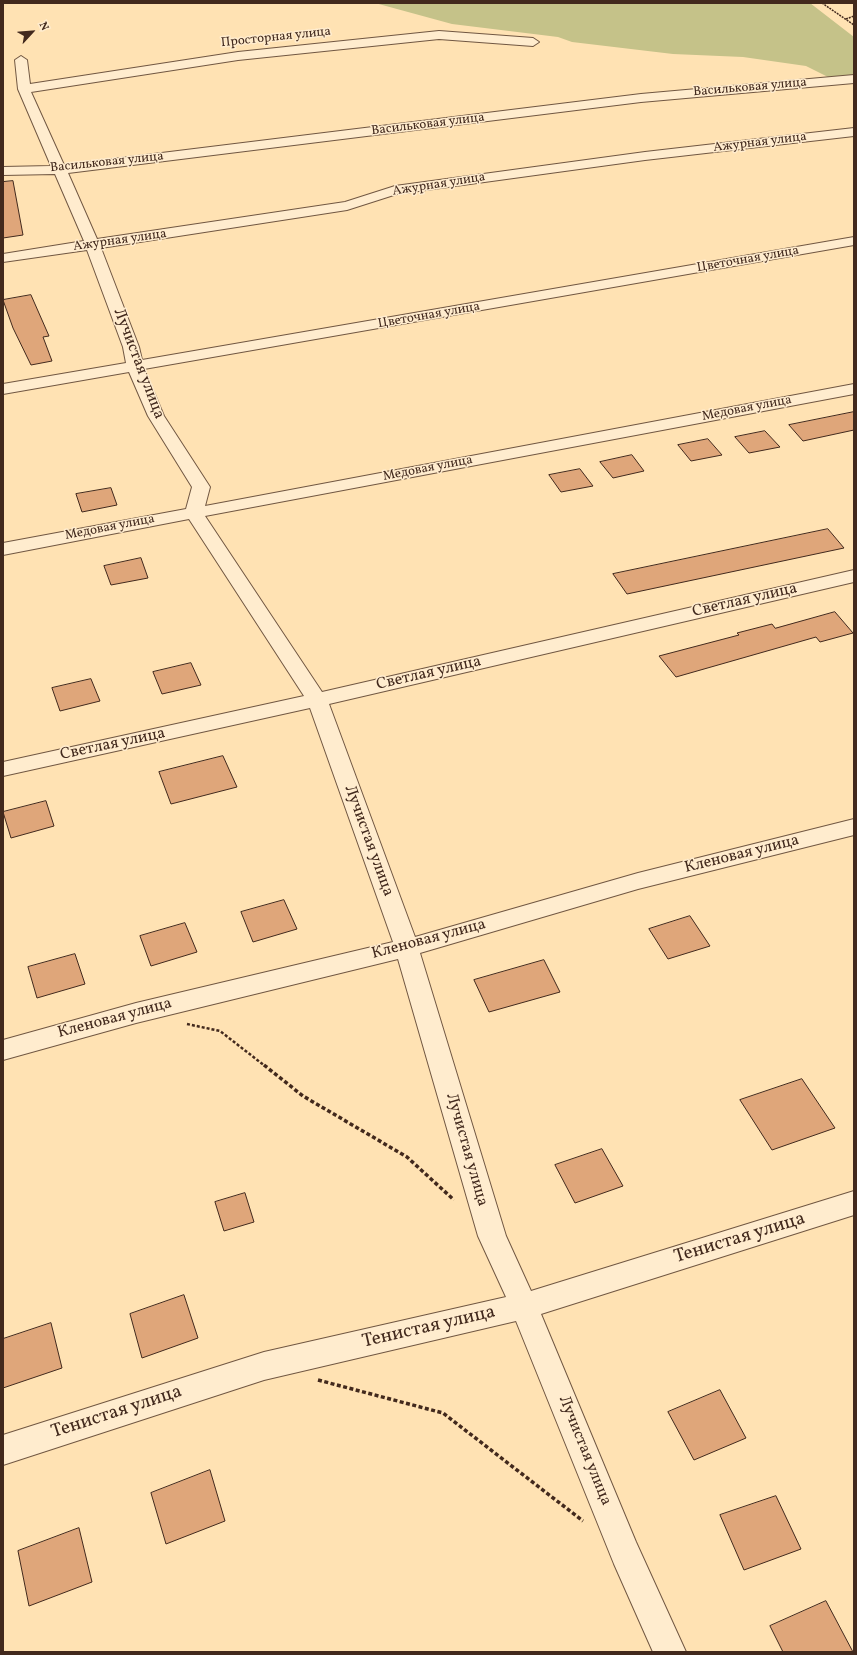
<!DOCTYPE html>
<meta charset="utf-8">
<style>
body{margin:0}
#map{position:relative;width:857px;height:1655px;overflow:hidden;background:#ffe2b3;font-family:Vollkorn,serif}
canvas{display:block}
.frame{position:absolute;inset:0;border:4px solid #42291d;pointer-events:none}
.north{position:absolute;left:12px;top:12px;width:40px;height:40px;-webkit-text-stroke:3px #ffecce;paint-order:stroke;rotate:64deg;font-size:11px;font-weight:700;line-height:16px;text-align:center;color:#42291d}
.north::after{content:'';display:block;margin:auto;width:14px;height:18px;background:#42291d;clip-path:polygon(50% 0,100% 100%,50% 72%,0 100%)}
</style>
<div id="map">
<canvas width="857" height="1655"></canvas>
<div class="frame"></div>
<div class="north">N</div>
</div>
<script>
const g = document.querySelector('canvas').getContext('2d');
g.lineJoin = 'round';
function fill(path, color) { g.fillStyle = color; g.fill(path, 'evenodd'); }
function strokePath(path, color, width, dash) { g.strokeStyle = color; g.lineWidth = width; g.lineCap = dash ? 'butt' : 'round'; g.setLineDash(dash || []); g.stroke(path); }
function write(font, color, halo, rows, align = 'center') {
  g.font = font + ' Vollkorn,serif'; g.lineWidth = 3; g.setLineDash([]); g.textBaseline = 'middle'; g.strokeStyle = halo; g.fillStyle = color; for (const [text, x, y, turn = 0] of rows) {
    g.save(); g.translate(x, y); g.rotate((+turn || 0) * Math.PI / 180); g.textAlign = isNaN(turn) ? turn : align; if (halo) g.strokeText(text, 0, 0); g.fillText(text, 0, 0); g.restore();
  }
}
const green = new Path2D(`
 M375,3h435l44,34v39l-26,1 -22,-11 -63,-9 -70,-3 -101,-12 -14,-5 -106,-13z`);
const building = new Path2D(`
 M13,181l10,54 -20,3v-56z
 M31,295l18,41 -6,1 9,24 -21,4 -18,-37 -10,-28z
 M854,412v18l-51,11 -14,-16z
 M765,431l15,16 -31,6 -14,-16z
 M708,439l14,16 -31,6 -13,-16z
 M632,455l12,16 -31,7 -13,-16z
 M580,469l13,17 -32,6 -12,-17z
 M111,488l6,17 -35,7 -6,-18z
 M828,529l16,19 -217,46 -14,-20z
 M141,558l7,20 -37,7 -7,-19z
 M835,612l18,21 -33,9 -4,-5 -140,40 -17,-21 80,-21 -2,-2 35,-9 3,4z
 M191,663l10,22 -39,9 -9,-22z
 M91,679l9,22 -40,10 -8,-23z
 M223,756l14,31 -66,17 -12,-32z
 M46,801l8,25 -43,12 -8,-26z
 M284,900l13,29 -44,13 -12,-30z
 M690,916l20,30 -42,13 -19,-30z
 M185,923l12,29 -46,14 -11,-30z
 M75,954l10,30 -48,14 -9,-31z
 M544,960l16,32 -71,20 -15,-32z
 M802,1079l33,49 -63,22 -32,-50z
 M602,1149l21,37 -48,17 -20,-38z
 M245,1193l9,29 -30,9 -9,-29z
 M184,1295l14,43 -56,20 -12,-44z
 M51,1323l11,45 -59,20v-49z
 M720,1390l26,48 -52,22 -26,-48z
 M210,1470l15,51 -59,23 -15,-51z
 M776,1496l25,53 -57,21 -24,-55z
 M79,1528l13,54 -63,24 -11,-55z
 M826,1601l27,51h-70l-13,-26z`);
const pathFar2 = new Path2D(`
 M822,3l32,22
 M846,19l8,-3`);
const pathFar1 = new Path2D(`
 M187,1024l33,7 45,35`);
const path = new Path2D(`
 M264,1065l39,31 104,61 47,43
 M318,1380l125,33 140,108`);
const minor = new Path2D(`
 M439,31l94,7 6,4 -6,4 -94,-7 -201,21 -207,32 33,73 577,-71 213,-19v8l-213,19 -573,71 29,66 248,-37 50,-16 250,-34 209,-24v8l-209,24 -248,34 -50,16 -246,38 38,99 3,13 712,-123v8l-710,124 20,47 46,71 -5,19 649,-122v10l-649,122 117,176 532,-122v12l-525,122 86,233 223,-64 216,-54v16l-216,54 -218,64 86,283 25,55 323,-100v24l-313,99 95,228 50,110h-33l-39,-88 -98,-243 -252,59 -261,85v-30l261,-83 242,-55 -28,-61 -80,-277 -262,64 -133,37v-20l133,-37 257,-61 -83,-234 -307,68v-14l301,-66 -115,-177 -186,36v-12l183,-34 6,-22 -44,-71 -19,-44 -126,22v-10l123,-21 -3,-16 -36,-97 -84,12v-8l81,-13 -29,-67 -52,1v-8l48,-1 -33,-77 -3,-29 6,-4 6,4 3,24 208,-32z`);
const farStreetnames = [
 ["Просторная улица",276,38,-6],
 ["Васильковая улица",750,88,-5],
 ["Васильковая улица",428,125,-7],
 ["Ажурная улица",760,143,-7],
 ["Васильковая улица",107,163,-6],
 ["Ажурная улица",439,185,-9],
 ["Ажурная улица",120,241,-8],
 ["Цветочная улица",748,260,-10],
 ["Цветочная улица",429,316,-10],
 ["Медовая улица",747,409,-11],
 ["Медовая улица",428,469,-11],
 ["Медовая улица",110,528,-11]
];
const streetNames = [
 ["Лучистая улица",138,364,69],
 ["Светлая улица",745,601,-13],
 ["Светлая улица",429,674,-13],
 ["Светлая улица",113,745,-12],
 ["Лучистая улица",368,841,70],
 ["Кленовая улица",742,855,-14],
 ["Кленовая улица",429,940,-15],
 ["Кленовая улица",115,1019,-15],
 ["Лучистая улица",466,1150,74],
 ["Лучистая улица",584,1451,68]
];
const nearStreetnames = [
 ["Тенистая улица",740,1239,-17],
 ["Тенистая улица",429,1328,-13],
 ["Тенистая улица",117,1413,-18]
];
fill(green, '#c5c289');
fill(building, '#dfa67a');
strokePath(building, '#42291d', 1);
strokePath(minor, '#715742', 2);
strokePath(pathFar2, '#42291d', 1.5, [2, 1]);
strokePath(pathFar1, '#42291d', 2.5, [3, 2]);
strokePath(path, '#42291d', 3.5, [4, 2.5]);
fill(minor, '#ffecce');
write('13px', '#42291d', '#ffecce', farStreetnames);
write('16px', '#42291d', '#ffecce', streetNames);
write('19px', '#42291d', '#ffecce', nearStreetnames);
</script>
